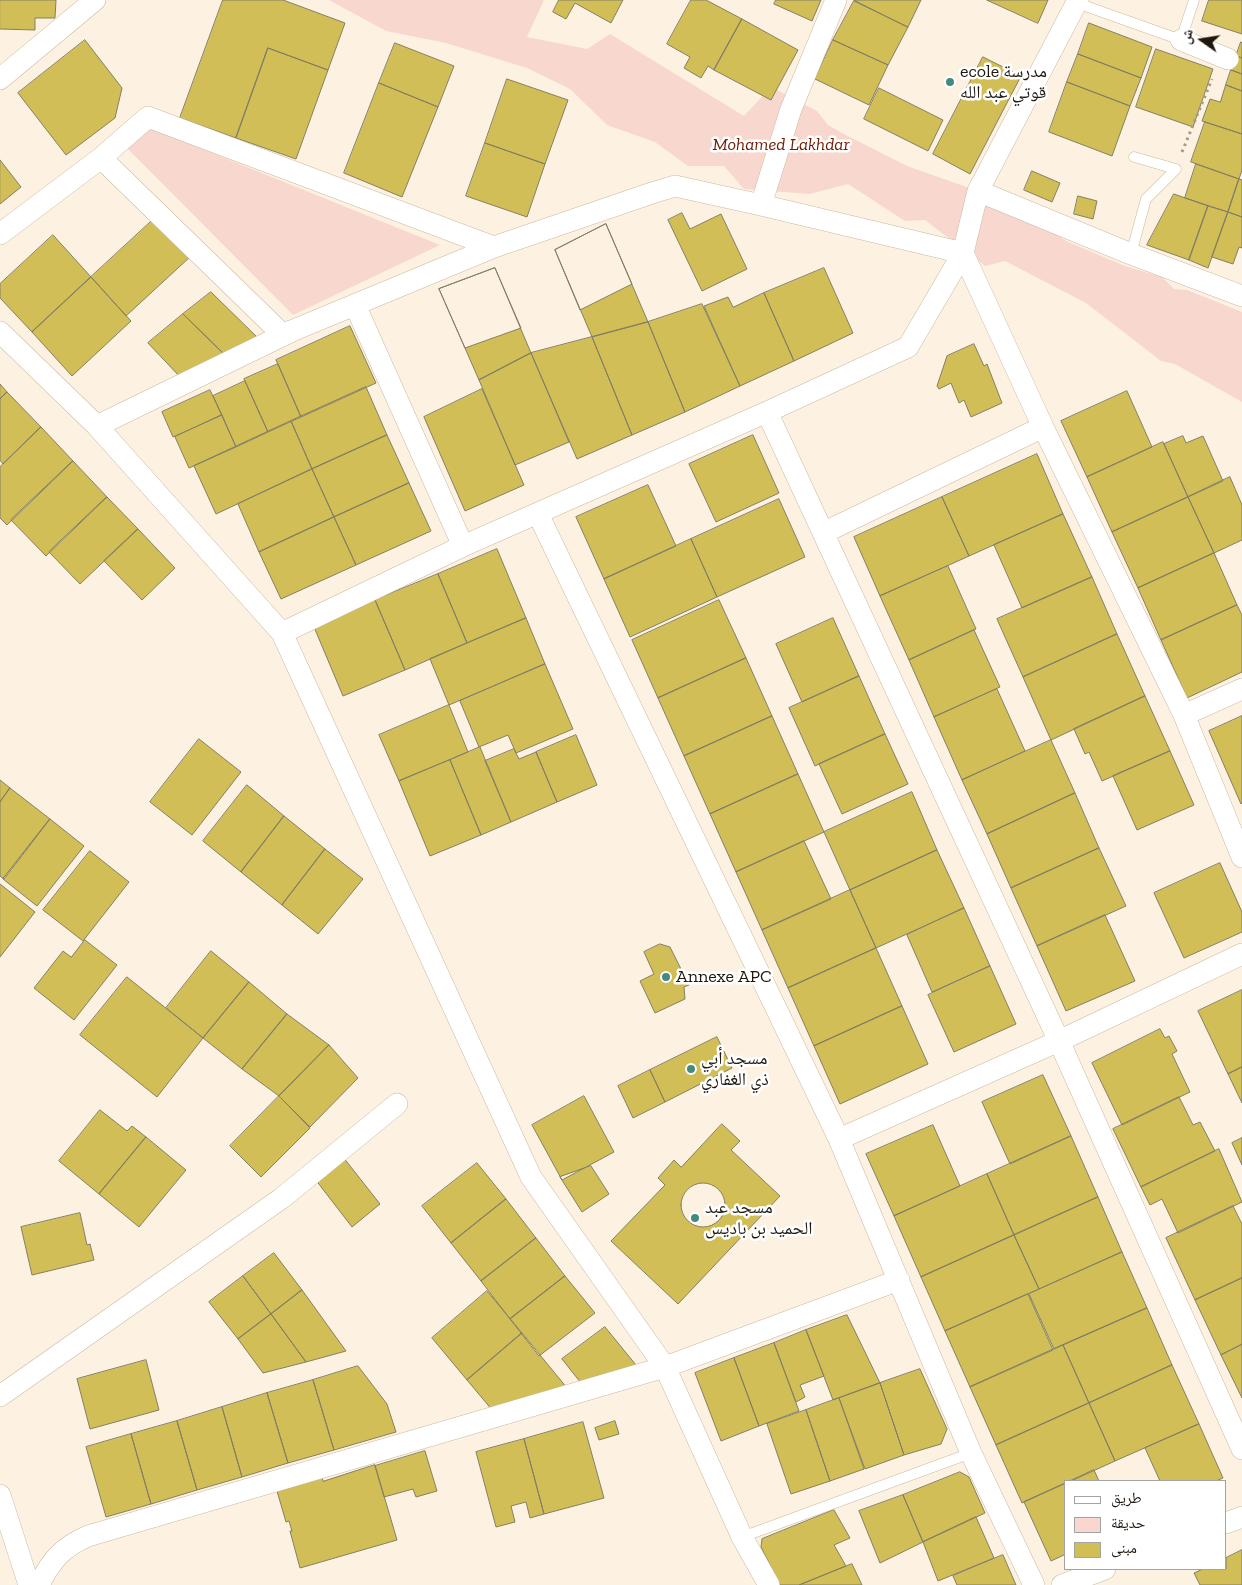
<!DOCTYPE html>
<meta charset="utf-8">
<style>
body{margin:0}
#map{position:relative;width:1242px;height:1585px;overflow:hidden;background:#fdf2e2;font-family:"Zilla Slab","Noto Naskh Arabic",serif}
canvas{display:block}
.legend{position:absolute;left:1064px;top:1480px;width:162px;height:90px;box-sizing:border-box;background:#fff;border:1px solid #a5a39f;margin:0;padding:6px 9px;list-style:none;font-size:15px;color:#1e180e}
.legend li{display:flex;align-items:center;gap:10px;height:25px}
.legend b{width:25px;border:1px solid #a5a39f}
.north{position:absolute;left:1177px;top:15px;width:50px;height:50px;-webkit-text-stroke:4px #fff;paint-order:stroke;rotate:283deg;font-size:14px;font-weight:700;line-height:20px;text-align:center;color:#1e180e}
.north::after{content:'';display:block;margin:auto;width:18px;height:22px;background:#1e180e;clip-path:polygon(50% 0,100% 100%,50% 72%,0 100%)}
</style>
<div id="map">
<canvas width="1242" height="1585"></canvas>
<ul class="legend">
<li><b style="height:6px;background:#fff"></b>طريق</li>
<li><b style="height:14px;background:#f7d7ce"></b>حديقة</li>
<li><b style="height:14px;background:#d1be56"></b>مبنى</li>
</ul>
<div class="north">ش</div>
</div>
<script>
const g = document.querySelector('canvas').getContext('2d');
g.lineJoin = 'round';
function fill(path, color) { g.fillStyle = color; g.fill(path, 'evenodd'); }
function strokePath(path, color, width, dash) { g.strokeStyle = color; g.lineWidth = width; g.lineCap = dash ? 'butt' : 'round'; g.setLineDash(dash || []); g.stroke(path); }
function write(font, color, halo, rows, align = 'center') {
  g.font = font + ' "Zilla Slab","Noto Naskh Arabic",serif'; g.lineWidth = 5; g.setLineDash([]); g.textBaseline = 'middle'; g.strokeStyle = halo; g.fillStyle = color; for (const [text, x, y, turn = 0] of rows) {
    g.save(); g.translate(x, y); g.rotate((+turn || 0) * Math.PI / 180); g.textAlign = isNaN(turn) ? turn : align; if (halo) g.strokeText(text, 0, 0); g.fillText(text, 0, 0); g.restore();
  }
}
const green = new Path2D(`
 M329,0h215l-17,37 60,12 23,-15 134,82 27,-29 46,24 11,14 16,9 63,32 71,25 70,37 18,13 59,25 37,11 12,12 13,1 55,22v90l-67,-38 -14,-3 -75,-58 -81,-42 -20,5 -60,-46 -20,1 -57,-37 -38,10 -66,-5 -20,-23h-36l-33,-24 -48,-17 -37,-36 -43,-21 -81,-25 -60,-12z
 M143,125l297,120 -147,70 -166,-167z`);
const building = new Path2D(`
 M0,0h56l-1,18h-20v12l-35,-1z
 M223,0h60l62,23 -17,47 -60,-22 -32,90 -56,-20z
 M559,0h64l-12,23 -36,-20 -9,16 -13,-7z
 M691,0h15l36,19 -28,51 -6,-4 -7,12 -17,-10 6,-11 -23,-13z
 M776,0h45l-9,21 -38,-17z
 M854,0h67l-13,27z
 M987,0h61l-10,23z
 M1209,0h33v34l-40,-13z
 M854,1l54,26 -20,38 -55,-25z
 M742,19l56,31 -27,50 -57,-30z
 M1089,23l63,24 -11,31 -63,-24z
 M85,40l37,48 -7,30 -49,37 -48,-62z
 M833,40l55,25 -19,40 -54,-26z
 M1241,42l1,1v15l-6,-2z
 M395,43l59,23 -16,41 -59,-24z
 M268,48l60,22 -32,89 -60,-21z
 M1156,49l57,20 -20,58 -57,-20z
 M1078,54l63,24 -11,28 -63,-24z
 M1236,56l6,2v16l-11,-4z
 M983,57l38,19 -51,98 -37,-20z
 M1231,70l11,4v17l-16,-6z
 M507,79l61,21 -23,64 -60,-21z
 M1067,82l63,24 -18,50 -63,-24z
 M379,83l59,24 -36,90 -58,-24z
 M1226,85l16,6v43l-40,-13 8,-22 10,3z
 M879,88l64,32 -15,31 -64,-32z
 M1205,122l37,12v36l-3,9 -48,-17z
 M485,143l60,21 -18,53 -61,-21z
 M0,160l21,27 -21,17z
 M1196,164l43,15 -11,33 -43,-14z
 M1032,171l28,12 -8,19 -28,-12z
 M1239,179l3,1v37l-14,-5z
 M1174,194l34,12 -19,54 -42,-15z
 M1078,196l19,5 -4,18 -19,-5z
 M1208,206l20,6 -20,56 -19,-8z
 M1228,212l14,5v31l-3,-1 -6,17 -21,-7z
 M682,213l8,16 31,-15 26,55 -45,22 -34,-71z
 M156,217l35,39 -65,60 -35,-39z
 M606,224l26,60 -52,26 -25,-60z
 M606,224l42,98 -56,15 -37,-87z
 M53,235l38,42 -59,55 -32,-34v-14z
 M495,268l26,60 -56,20 -26,-59z
 M495,268l36,85 -52,27 -40,-91z
 M824,268l29,65 -59,28 -30,-68z
 M91,277l40,44 -59,55 -40,-44z
 M211,292l49,48 -34,16 -43,-42z
 M764,293l30,68 -54,25 -36,-80 24,-9 5,10z
 M702,304l38,82 -55,26 -37,-90z
 M183,314l43,42 -45,22 -33,-35z
 M648,322l37,90 -53,23 -40,-98z
 M350,326l26,57 -75,34 -25,-57z
 M592,337l40,98 -55,24 -46,-106z
 M974,344l10,22 3,-2 15,39 -31,14 -7,-17 -5,3 -8,-20 -12,6 -2,-3 10,-30z
 M531,353l38,89 -54,23 -36,-85z
 M278,364l23,53 -33,15 -24,-53z
 M245,381l23,51 -32,15 -23,-51z
 M0,384l7,8 -7,7z
 M366,387l21,48 -75,34 -21,-48z
 M482,389l42,96 -59,26 -41,-94z
 M210,390l12,25 -49,22 -11,-25z
 M1127,391l25,56 -65,30 -26,-56z
 M7,392l34,35 -38,37 -3,-4v-61z
 M222,415l14,32 -47,21 -14,-31z
 M291,421l21,48 -96,45 -22,-48z
 M41,427l32,34 -66,64 -7,-7v-51z
 M387,435l22,48 -75,34 -22,-48z
 M753,435l26,58 -63,29 -27,-58z
 M1183,436l3,7 17,-7 20,45 -35,16 -24,-53z
 M1163,442l25,55 -76,35 -25,-55z
 M1037,454l26,60 -94,42 -27,-59z
 M73,461l34,36 -61,59 -35,-36z
 M312,469l22,48 -75,35 -21,-48z
 M1230,477l12,28v35l-28,13 -26,-56z
 M409,483l22,48 -75,34 -22,-48z
 M648,485l28,61 -72,33 -28,-62z
 M107,497l31,32 -58,55 -31,-32z
 M942,497l27,59 -89,40 -26,-59z
 M1188,497l26,56 -76,35 -26,-56z
 M779,499l26,58 -88,40 -26,-58z
 M1063,514l29,63 -70,31 -28,-63z
 M334,517l22,48 -75,34 -22,-47z
 M138,529l37,39 -33,32 -38,-39z
 M691,539l26,58 -87,40 -26,-58z
 M497,549l29,69 -59,25 -29,-69z
 M1214,553l23,52 -76,35 -23,-52z
 M948,566l28,63 -67,31 -29,-64z
 M438,574l29,69 -62,27 -30,-70z
 M1092,577l25,57 -94,43 -26,-58z
 M375,600l30,70 -62,26 -29,-69z
 M719,600l27,58 -88,40 -26,-58z
 M1237,605l5,10v57l-55,26 -26,-58z
 M526,618l19,46 -96,41 -19,-46z
 M833,618l26,58 -57,26 -26,-58z
 M974,630l26,57 -66,30 -25,-57z
 M1117,634l28,62 -94,44 -28,-63z
 M746,658l26,58 -88,40 -26,-58z
 M545,664l28,65 -57,24 -8,-18 -29,12 -19,-46z
 M859,676l26,58 -70,32 -26,-58z
 M997,689l28,62 -63,29 -28,-63z
 M1145,696l25,55 -68,30 -13,-29 -4,2 -11,-25z
 M449,705l19,47 -69,29 -20,-46z
 M772,716l26,58 -88,40 -26,-58z
 M1242,716v87l-1,1 -32,-73z
 M885,734l23,50 -66,30 -23,-50z
 M576,735l21,50 -40,17 -21,-50z
 M199,739l42,33 -49,63 -42,-33z
 M1051,740l24,53 -88,41 -25,-54z
 M480,747l31,75 -30,13 -31,-75z
 M514,749l5,10 17,-7 21,50 -46,20 -26,-61z
 M1170,751l24,54 -57,25 -24,-54z
 M450,760l31,75 -51,21 -31,-75z
 M798,774l26,58 -88,40 -26,-58z
 M0,780l10,8 -10,14z
 M247,785l37,31 -43,56 -38,-31z
 M10,788l40,31 -46,60 -4,-3v-74z
 M912,792l25,58 -87,40 -26,-58z
 M1075,793l24,55 -88,40 -24,-54z
 M284,816l41,33 -43,56 -41,-33z
 M50,819l34,27 -47,60 -34,-27z
 M804,841l27,58 -69,31 -26,-58z
 M1099,848l27,58 -89,40 -26,-58z
 M325,849l38,30 -45,55 -36,-29z
 M937,850l27,58 -88,40 -26,-58z
 M90,851l39,31 -46,59 -40,-31z
 M1220,863l22,49v20l-58,26 -30,-65z
 M0,884l35,28 -35,45z
 M850,890l26,58 -88,40 -26,-58z
 M964,908l26,58 -58,26 -25,-57z
 M1105,915l30,66 -69,30 -29,-65z
 M85,940l32,25 -43,55 -40,-32 29,-37 8,6z
 M660,944l10,3 19,38 -5,2 1,12 -30,14 -15,-32 14,-7 -10,-22z
 M876,948l26,58 -88,40 -26,-58z
 M211,951l38,31 -46,56 -37,-30z
 M990,966l26,58 -62,28 -26,-57z
 M127,977l76,61 -46,59 -77,-62z
 M249,982l38,32 -45,55 -39,-31z
 M1242,990v77l-14,7 -30,-63z
 M902,1006l26,58 -88,40 -26,-58z
 M287,1014l42,31 -50,51 -37,-27z
 M1160,1029l5,9 4,-2 8,15 -5,3 18,38 -68,33 -30,-62z
 M717,1037l15,31 -67,34 -15,-32z
 M329,1045l29,33 -48,49 -31,-31z
 M1242,1067v36l-14,-29z
 M650,1070l15,32 -32,16 -15,-32z
 M1043,1075l28,61 -61,28 -28,-62z
 M279,1096l31,32 -49,49 -31,-31z
 M584,1096l30,56 -52,28 -30,-55z
 M1179,1097l14,28 7,-3 15,29 -74,36 -28,-58z
 M100,1110l27,21 5,-5 14,11 -47,57 -40,-33z
 M722,1124l18,17 -9,9 49,46 -102,108 -67,-63 54,-56 -7,-7 16,-18 7,7z
 M933,1125l27,61 -66,30 -28,-62z
 M1071,1136l27,61 -84,38 -27,-61z
 M146,1137l40,33 -47,57 -40,-33z
 M1242,1138v27l-10,-22z
 M1219,1149l23,53 -64,31 -16,-34 -12,6 -9,-18z
 M343,1157l37,47 -28,23 -37,-48z
 M477,1163l29,36 -55,44 -29,-37z
 M591,1166l18,28 -27,18 -22,-35z
 M987,1174l27,61 -93,42 -27,-61z
 M681 1205a22 22 0 1 1 44 0a22 22 0 1 1-44 0Z
 M1098,1197l24,55 -83,37 -25,-54z
 M506,1199l30,39 -55,43 -30,-38z
 M1233,1206l9,18v54l-47,22 -29,-62z
 M80,1213l7,32 3,-1 4,16 -62,15 -11,-48z
 M1014,1235l25,54 -94,42 -24,-54z
 M536,1238l29,38 -55,43 -29,-38z
 M1122,1252l25,56 -93,41 -25,-55z
 M274,1253l28,37 -31,24 -28,-38z
 M243,1276l28,38 -33,25 -29,-37z
 M565,1276l30,37 -56,43 -29,-37z
 M1242,1278v66l-21,11 -26,-55z
 M302,1290l44,61 -40,11 -35,-48z
 M487,1291l35,42 -55,47 -35,-42z
 M1028,1294l25,56 -83,37 -25,-56z
 M1147,1308l25,57 -83,38 -26,-58z
 M271,1314l35,48 -43,11 -25,-34z
 M847,1315l33,68 -47,17 -27,-70z
 M605,1327l31,38 -55,18 -19,-24z
 M806,1330l18,46 -24,9 5,12 -9,5 -22,-59z
 M522,1333l45,55 -74,23 -26,-31z
 M774,1343l25,68 -40,15 -25,-68z
 M1063,1345l26,58 -93,42 -26,-58z
 M1242,1345v53l-21,-43z
 M734,1358l25,68 -38,15 -26,-68z
 M146,1360l13,50 -69,19 -13,-50z
 M1172,1365l27,59 -84,37 -26,-58z
 M358,1366l29,38 9,28 -62,18 -21,-70z
 M920,1369l27,60 -6,15 -37,11 -24,-72z
 M313,1380l21,70 -46,13 -21,-70z
 M880,1383l24,72 -39,14 -26,-71z
 M267,1393l21,70 -46,14 -20,-70z
 M839,1398l25,71 -34,12 -24,-71z
 M1089,1403l26,58 -44,20h-5v2l-44,20 -26,-58z
 M222,1407l20,70 -45,13 -20,-69z
 M806,1410l24,71 -39,13 -24,-70z
 M177,1421l20,69 -46,14 -20,-70z
 M615,1421l4,13 -20,6 -4,-12z
 M583,1422l21,76 -60,16 -20,-75z
 M1199,1424l24,54 -7,3h-56l-15,-33z
 M131,1434l20,70 -45,13 -20,-70z
 M524,1439l20,75 -14,4 -4,-16 -15,4 4,16 -19,5 -20,-75z
 M425,1451l12,40 -21,6 -3,-8 -29,8 -9,-31z
 M375,1465l22,75 -97,28 -10,-37h2l-3,-10 -3,1 -9,-31 45,-14 1,4z
 M1094,1470l5,11h-29z
 M960,1472l9,5 16,36 -62,29 -20,-47z
 M1066,1483v71l-15,7 -27,-59z
 M903,1495l20,47 -43,21 -21,-52z
 M834,1510l16,28 -16,7 12,21 -47,19h-19l-19,-38 1,-8z
 M976,1517l18,41 -56,23 -15,-39z
 M1242,1550v35h-42l-6,-12 9,-4h23v-11z
 M1003,1555l13,30h-59l-4,-9z
 M852,1564l10,21h-63l47,-19z`);
const path = new Path2D(`
 M1182,152l30,-73`);
const lane = new Path2D(`
 M1077,3l104,37 13,-40
 M1131,254l15,-55 30,-30 -42,-12
 M742,1537l229,-84`);
const street = new Path2D(`
 M836,0l-45,109 -30,96 202,48
 M1181,40l47,19
 M0,79l95,-79
 M101,158l47,-41 346,130
 M978,191l153,63 111,42
 M0,234l101,-76 181,176 12,-4
 M963,253l80,174 141,288 58,142
 M355,305l108,241
 M0,332l97,94 197,-96 200,-83 158,-54 23,-7 86,19
 M767,412l292,629 183,408
 M97,426l185,207
 M538,514l301,625 132,314 63,132
 M823,533l220,-106
 M1184,715l58,-26
 M839,1139l220,-98 183,-87
 M0,1396l282,-198 115,-94
 M0,1495l29,90
 M1226,1523l16,-6
 M39,1585c12,-25 24,-38 49,-49l577,-169 234,-87
 M769,1585l-27,-48 -77,-170 -134,-190 -249,-544 181,-87 304,-134 141,-65 55,-94 15,-62 100,-191
 M1062,1585l43,-16`);
const markers = [
 [950,82,5,"#458a7f"],
 [666,977,5,"#458a7f"],
 [691,1069,5,"#458a7f"],
 [695,1218,5,"#458a7f"]
];
const poiNames = [
 ["ecole مدرسة",960,72],
 ["قوتي عبد الله",960,93],
 ["Annexe APC",676,977],
 ["مسجد أبي",701,1059],
 ["ذي الغفاري",701,1080],
 ["مسجد عبد",705,1208],
 ["الحميد بن باديس",705,1229]
];
const parkNames = [
 ["Mohamed Lakhdar",781,145]
];
fill(green, '#f7d7ce');
fill(building, '#d1be56');
strokePath(building, '#847f63', 1);
strokePath(lane, '#cab99f', 11);
strokePath(street, '#cab99f', 22);
strokePath(path, '#a49b8d', 3, [2.5, 4]);
strokePath(lane, '#fff', 10);
strokePath(street, '#fff', 21);
for (const [x, y, r, color] of markers) { const dot = new Path2D(); dot.arc(x, y, r, 0, 2 * Math.PI); g.fillStyle = color; g.fill(dot); strokePath(dot, '#fff', 2); }
write('18px', '#1e180e', '#fff', poiNames, 'left');
write('italic 18px', '#701a00', '#fff', parkNames);
</script>
